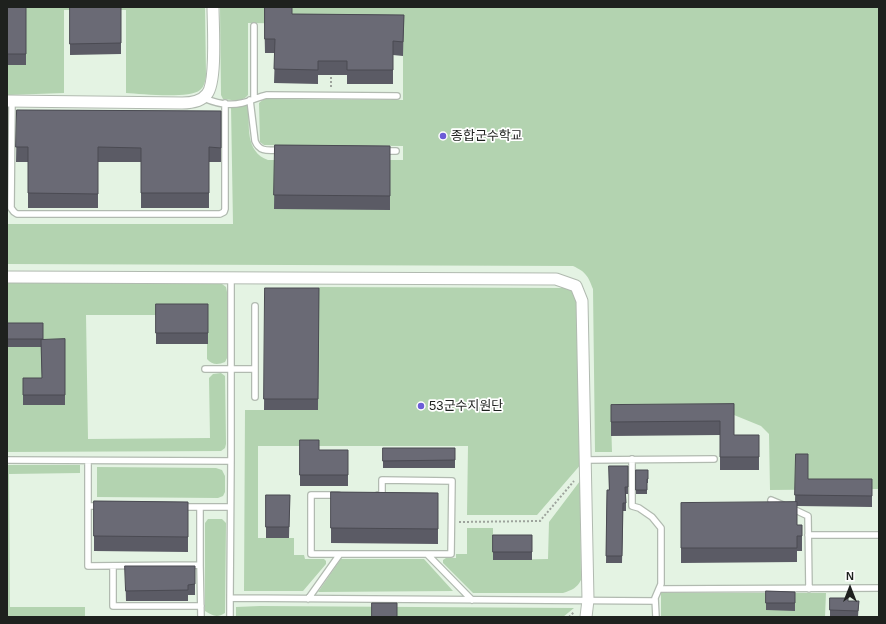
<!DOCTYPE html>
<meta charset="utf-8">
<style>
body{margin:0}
#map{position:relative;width:886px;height:624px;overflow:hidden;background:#f5fef4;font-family:Arial,sans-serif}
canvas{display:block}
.frame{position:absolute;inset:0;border:8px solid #1e211e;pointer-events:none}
.north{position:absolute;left:830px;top:568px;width:40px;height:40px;-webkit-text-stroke:3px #fff;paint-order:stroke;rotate:0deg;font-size:11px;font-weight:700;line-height:16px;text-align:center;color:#1e211e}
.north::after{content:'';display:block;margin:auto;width:14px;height:18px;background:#1e211e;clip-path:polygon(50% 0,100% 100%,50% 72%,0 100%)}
</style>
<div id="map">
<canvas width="886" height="624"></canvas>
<div class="frame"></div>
<div class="north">N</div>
</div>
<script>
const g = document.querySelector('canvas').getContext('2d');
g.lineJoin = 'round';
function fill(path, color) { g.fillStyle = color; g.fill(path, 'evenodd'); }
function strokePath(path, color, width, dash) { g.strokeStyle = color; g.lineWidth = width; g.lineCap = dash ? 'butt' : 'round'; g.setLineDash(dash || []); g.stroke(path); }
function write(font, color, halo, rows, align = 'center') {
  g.font = font + ' Arial,"Noto Sans KR",sans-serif'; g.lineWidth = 3.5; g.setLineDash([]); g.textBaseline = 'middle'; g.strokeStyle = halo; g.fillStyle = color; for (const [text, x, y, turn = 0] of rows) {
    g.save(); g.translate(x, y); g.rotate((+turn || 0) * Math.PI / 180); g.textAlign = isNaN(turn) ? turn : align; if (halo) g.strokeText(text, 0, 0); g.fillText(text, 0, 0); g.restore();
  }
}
const built = new Path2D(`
 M7,7h872v610h-872z`);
const green = new Path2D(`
 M7,7h198l1,69c-1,6 -2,11 -6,14 -10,9 -59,4 -74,3v-83h-62v83l-57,2v-30h19z
 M220,7h659v482l-109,1 -1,-56 -8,-8 -27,-11 -123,4 1,33h-17l-2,-163c-5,-13 -7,-17 -20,-23l-566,-2v-40h226l-2,-118h18c0,19 -4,46 19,54h135v-14l-139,-1 -4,-3 -1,-39 5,-4 139,1v-75l-155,-2v72c-7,8 -15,5 -25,4l-2,-4z
 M218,281l8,6 1,5 1,64 -3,6c-7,3 -13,3 -18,-3v-44h-121l2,124 122,-1 -1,-60 4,-4 8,-1 4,3 1,68 -1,4 -4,3 -214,1v-170z
 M319,287l248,1 6,3 4,11 5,161 -45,52h-70l1,-69h-210v92h36v17h10l1,4h19l2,2v3l-23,27h-59l1,-181h73z
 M7,465h73v8l-71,1 1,133h75v10h-78z
 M97,467l119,1 6,2 3,6v16l-2,4 -5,2 -121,-1z
 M580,481l1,99c-4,8 -9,10 -18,13h-90l-30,-30v-3l3,-2h10v-4h11v-26h26v32l55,-1 1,-37z
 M208,519h14l4,4 -1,90c-8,5 -12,3 -20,-2v-88z
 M341,559h83l29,32 -135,1z
 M661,593h165l-1,24h-164z
 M236,607l24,-1 314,2 -11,9h-327z`);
const path = new Path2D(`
 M331,87v-12
 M459,522l81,-1 34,-40
 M569,617l5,-5`);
const lane = new Path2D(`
 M254,26v72
 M204,98c11,5 25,8 38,5 9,-2 16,-6 25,-8l130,1
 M250,100l5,41c5,12 14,9 26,9
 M12,102l-1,106 3,4 3,2h203l4,-2 1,-3v-106
 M383,151h13
 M255,306v91
 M205,369h50
 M632,459v47l7,2 13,9 9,11v56l-6,14 1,19
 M7,460l224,1v-183
 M585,460l129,-1
 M88,461v45h12
 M231,461l-1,137 425,3
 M338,495h-27v59h29
 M378,495h4v-15l70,1 -1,73h-24
 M771,500l12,5
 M88,506v60l112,-1 1,52
 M183,507h47
 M791,508l17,8 1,73
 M808,535h71
 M200,565v-58
 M113,566v40h88
 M659,589l220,-1
 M230,598v19
 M308,599l32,-45h87l45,46`);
const street = new Path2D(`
 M7,101l175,2c9,0 19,-1 25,-9 10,-12 6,-70 6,-87
 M7,277l549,2 20,7 6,15 6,299 -2,17`);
const wall = new Path2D(`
 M7,7h19v58h-19z
 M70,7h51v47l-51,1z
 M264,7l28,7 112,1 -1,41 -10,-1v29h-46v-9h-29v9l-44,-1 1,-30h-10z
 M17,110l204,1v51h-12v46h-68v-46h-43v46h-70v-46h-12z
 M275,145l115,1v64l-116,-1z
 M265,288h54l-1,122h-54z
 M156,304h52v40h-52z
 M7,323h36v17l22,-1v66h-42v-27h19l-1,-31h-34z
 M734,404v31h25v35h-39v-35l-109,1v-31z
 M300,440l19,10h29v36h-48z
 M383,448h72v20h-72z
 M796,454l12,25h64v28l-75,-1v19l5,11v15h-5v11l-116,1v-60l114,-1z
 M628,466v28h-2v17h-3l-1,52h-16l1,-73h2z
 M636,470h12v13h-1v11h-11z
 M331,492l107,1v51l-107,-1z
 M266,495h24l-1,43h-23z
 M94,501l94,1v50l-94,-1z
 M493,535h39v25h-39z
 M125,566h70v29h-7v6h-62z
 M766,591l29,1v19l-29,-1z
 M830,598l18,3h11l-1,16 -28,-1z`);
const building = new Path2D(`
 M7,7h19v47h-19z
 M70,7h51v36l-51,1z
 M265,7h27v7l112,1 -1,27 -10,-1v29h-46v-9h-29v9l-44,-1 1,-30h-10z
 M17,110l204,1v37l-12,-1v46h-68v-45l-43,-1v47l-70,-1v-46h-12z
 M275,145l115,1v50l-116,-1z
 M265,288h54l-1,111h-54z
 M156,304h52v29h-52z
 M7,323h36v16h-36z
 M65,339v56h-42v-17h19l-1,-38z
 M734,404v31h25v22h-39v-36l-109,1v-17z
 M300,440h19v10h29v25h-48z
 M383,448h72v12l-72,1z
 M796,454h12v25h64v17l-77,-1z
 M609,466h19v21h-3l1,16h-3l-1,53h-16l1,-66h2z
 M636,470h12v9h-1v11h-11z
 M331,492l107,1v36l-107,-1z
 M266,495h24l-1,32h-23z
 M94,501l94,1v35l-94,-1z
 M797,502v23h5v11h-5v12h-116v-45z
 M493,535h39v17h-39z
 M125,566h70v18l-7,1v5l-62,1z
 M766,591l29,1v11h-29z
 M830,598h18v3h11l-1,10 -28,-1z
 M372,603h25v14h-25z`);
const markers = [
 [443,136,4,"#6c5dd7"],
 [421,406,4,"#6c5dd7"]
];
const poiNames = [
 ["종합군수학교",451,136],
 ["53군수지원단",429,406]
];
fill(built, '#e4f3e3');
fill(green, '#b3d3b0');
strokePath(lane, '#b1bab0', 8);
strokePath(street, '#b1bab0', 13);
strokePath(path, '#9da39c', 2, [2, 2]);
strokePath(lane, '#fff', 5.5);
strokePath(street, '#fff', 11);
fill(wall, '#5b5b65');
fill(building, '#6a6a75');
strokePath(building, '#4a4a52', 1);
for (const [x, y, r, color] of markers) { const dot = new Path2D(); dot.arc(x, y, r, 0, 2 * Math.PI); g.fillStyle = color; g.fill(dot); strokePath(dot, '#fff', 1.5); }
write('13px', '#1e211e', '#fff', poiNames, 'left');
</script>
